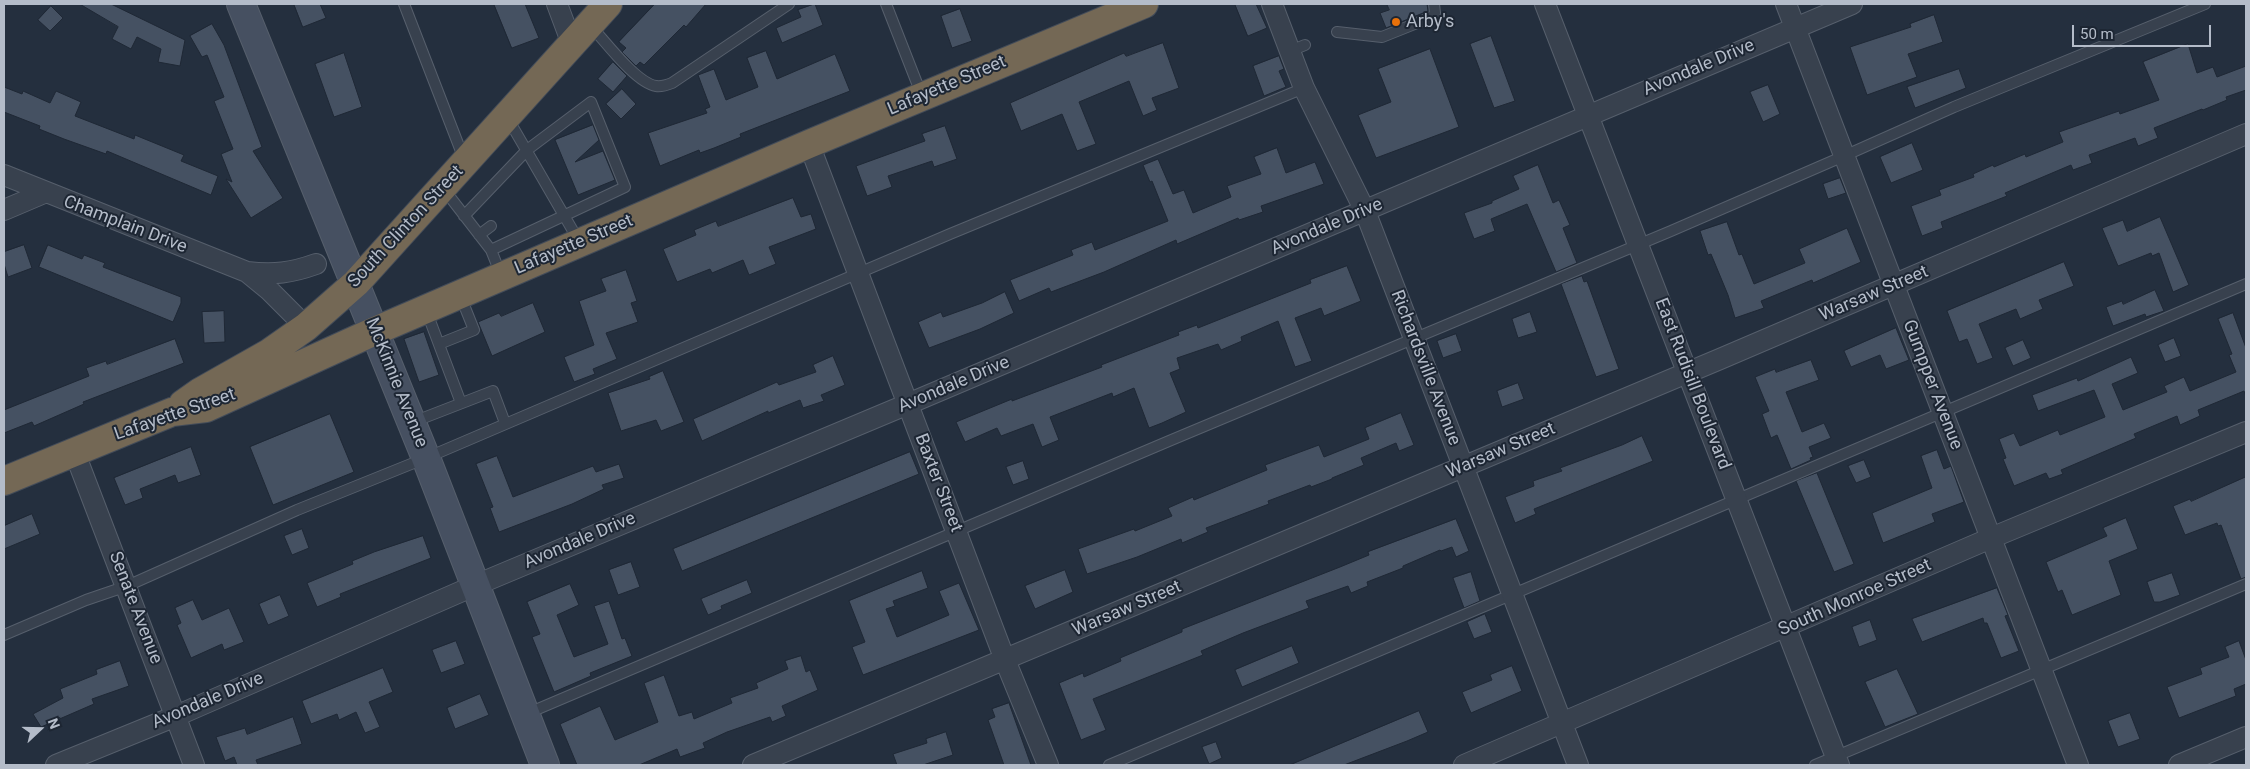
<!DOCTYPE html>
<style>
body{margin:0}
#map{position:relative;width:2250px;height:769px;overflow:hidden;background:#242f3e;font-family:Roboto,sans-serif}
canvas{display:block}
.frame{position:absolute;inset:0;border:5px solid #b4bcc9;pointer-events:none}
.north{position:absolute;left:15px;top:704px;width:50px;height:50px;-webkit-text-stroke:4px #1d2633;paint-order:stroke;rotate:69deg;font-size:14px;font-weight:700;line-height:20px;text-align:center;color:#b4bcc9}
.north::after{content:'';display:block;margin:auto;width:18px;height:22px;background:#b4bcc9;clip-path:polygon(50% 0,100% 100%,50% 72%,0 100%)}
.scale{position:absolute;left:2072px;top:25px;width:139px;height:22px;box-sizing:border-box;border:2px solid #b4bcc9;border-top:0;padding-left:6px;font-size:15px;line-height:18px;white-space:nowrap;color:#b4bcc9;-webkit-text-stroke:4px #1d2633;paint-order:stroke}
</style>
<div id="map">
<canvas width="2250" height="769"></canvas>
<div class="frame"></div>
<div class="north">N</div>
<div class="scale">50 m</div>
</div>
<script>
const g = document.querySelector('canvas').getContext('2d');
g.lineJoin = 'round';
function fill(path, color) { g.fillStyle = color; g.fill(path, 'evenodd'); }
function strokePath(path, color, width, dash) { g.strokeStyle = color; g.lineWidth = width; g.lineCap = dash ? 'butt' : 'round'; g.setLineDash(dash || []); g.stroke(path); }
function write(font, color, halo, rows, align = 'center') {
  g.font = font + ' Roboto,sans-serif'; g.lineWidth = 4; g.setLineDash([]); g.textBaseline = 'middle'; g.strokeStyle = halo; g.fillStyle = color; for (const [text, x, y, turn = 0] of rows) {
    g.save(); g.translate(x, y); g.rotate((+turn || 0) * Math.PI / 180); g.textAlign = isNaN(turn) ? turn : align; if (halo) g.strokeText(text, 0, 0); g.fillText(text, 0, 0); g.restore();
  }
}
const building = new Path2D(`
 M80,4h31l74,36 -5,26 -22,-4 3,-13 -24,-12 -6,12 -19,-10 6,-12z
 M294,4h26l6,14 -23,9z
 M494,4h31l14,34 -27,10z
 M655,4h51l-20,23 -2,-2 -40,40 -4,-3 -4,4 -14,-14 4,-4 -7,-6z
 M815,4l8,21 -41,18 -6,-15 25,-11 -3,-7z
 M1235,4h21l11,24 -19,8z
 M1387,4h40l1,7 -42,17 -6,-15 9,-3z
 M51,6l12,12 -13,13 -12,-11z
 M960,9l12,32 -20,7 -11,-32z
 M1934,15l9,27 -35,12 9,23 -50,18 -17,-48 61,-20 -1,-3z
 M212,24l12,21 38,102 -9,4 30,47 -32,20 -25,-39 6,3 -11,-28 12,-5 -19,-48 10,-4 -17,-42 -5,2 -12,-21z
 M1491,36l24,65 -21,7 -24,-64z
 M1163,43l16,45 -27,10 5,12 -14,6 -14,-35 -50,21 17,42 -19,7 -15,-37 -41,17 -11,-28 114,-50 2,3z
 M2188,44l9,29 16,-6 4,10 29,-11v24l-20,7 1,3 -24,10 -1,-1 -48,19 4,10 -20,8 -3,-8 -46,17 3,8 -19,7 -2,-5 -66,28 2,3 -66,26 2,6 -21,8 -11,-30 30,-11 -2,-5 35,-13 -1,-3 20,-9 1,2 31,-13 1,3 37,-15 -4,-10 60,-21 1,3 39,-14 -16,-38z
 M1430,49l29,78 -83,31 -18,-43 33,-13 -13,-33z
 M766,51l11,28 58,-25 15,37 -110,43 1,3 -27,11 -14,5 -1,-3 -39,16 -12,-33 59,-20 -2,-4 5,-2 -12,-32 16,-6 12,31 32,-13 -11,-29z
 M344,53l18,54 -28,10 -19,-53z
 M1279,56l5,13 -5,2 7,16 -22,9 -11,-30z
 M613,62l14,14 -14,16 -15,-13z
 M1959,69l7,19 -51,20 -8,-21z
 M1768,85l12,29 -17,8 -13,-30z
 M4,87l18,7 1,-3 27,12 6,-12 25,11 -6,14 59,23 1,-4 49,20 -3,6 37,15 -7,19 -104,-44 -1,3 -42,-15 -25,-10 1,-3 -36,-14z
 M622,89l14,15 -15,15 -15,-15z
 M593,125l6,15 -24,22 28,-11 12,29 -37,15 -23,-55z
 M945,126l12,33 -23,8 -2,-6 -44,15 4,11 -25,9 -11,-30 69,-25 -3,-7z
 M1912,143l11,27 -32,13 -11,-26z
 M1277,148l9,25 29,-11 9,22 -63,22 2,6 -24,8 -1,-2 -61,26 -1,-4 -72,32 -53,20 -2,-4 -30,13 -9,-21 63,-25 -2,-5 21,-8 3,8 73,-29 -16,-40 -2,1 -7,-17 15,-6 15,35 11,-4 9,23 38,-16 -4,-11 34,-12 -7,-17z
 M1538,165l15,38 6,-3 11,25 -7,3 14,35 -21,9 -29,-68 -36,15 4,12 -21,8 -10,-26 28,-10v-2l27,-12 -6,-13z
 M1840,178l6,15 -18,6 -5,-15z
 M793,198l8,19 10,-3 5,15 -47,18 7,17 -27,11 -6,-15 -31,13 -2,-4 -33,13 -14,-33 33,-14 -2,-5 22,-9 2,5z
 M2160,217l29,68 -16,7 -14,-39 -7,3 -1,-3 -33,13 -16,-38 21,-8 4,11z
 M1727,222l12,33 3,-1 12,30 51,-21 -6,-14 48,-21 14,34 -48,21 -1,-3 -51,21 3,7 -29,10 -7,-23 -17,-41 -3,1 -8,-24z
 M24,245l8,23 -24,9 -4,-13v-12z
 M48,245l34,14 2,-4 21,8 -2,4 78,30v6l-8,19 -134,-55z
 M2064,262l10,24 -35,14 4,9 -23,10 -4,-10 -37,15 14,34 -16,6 -10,-25 -8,3 -12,-31z
 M1347,266l14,35 -37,15 -3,-8 -26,10 17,43 -17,6 -17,-46 -37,16 1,4 -21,9 -3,-6 -41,14 3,11 -10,4 16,39 -24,11 -13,5 -15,-40 -21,9 -1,-4 -62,24 9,23 -17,7 -9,-23 -32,12 -4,-8 -32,14 -9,-20 56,-23v2l90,-34 -1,-2 78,-30 -1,-3 19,-7 1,3 113,-45 -1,-3z
 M626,270l11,31 -6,2 7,19 -32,11 11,26 -24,10 2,5 -21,8 -10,-25 30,-12 -15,-44 27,-10 -5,-12z
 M1582,276l2,6 3,-1 32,88 -23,8 -35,-93z
 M2155,290l9,21 -18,6 -1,-3 -32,12 -7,-19 16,-6 1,3z
 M1005,292l9,21 -34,16 -51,19 -11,-26 23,-10 2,5 39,-14z
 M533,303l12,29 -53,24 -14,-34 21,-9 2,3z
 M224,311l1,31 -21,1 -2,-31z
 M1530,312l7,20 -19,6 -6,-19z
 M2233,313l13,35v48l-2,-5 -46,19 2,6 -20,9 -3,-9 -43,18 2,4 -75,32 2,4 -14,5 -3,-6 -32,13 -11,-27 3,-1 -7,-19 15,-6 6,13 38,-16 2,5 45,-18 -11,-27 -56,21 -6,-16 45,-17 1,3 53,-24 7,16 -26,11 11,26 44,-18 -3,-6 20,-9 6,14 46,-19 -7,-17 3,-1 -14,-35z
 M1896,328l13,32 -23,9 -6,-14 -29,12 -7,-16z
 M424,332l15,43 -20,7 -15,-43z
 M1456,334l6,17 -19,7 -6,-17z
 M2174,338l7,18 -16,6 -7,-17z
 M175,339l9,24 -101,39 1,2 -50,22 -2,-4 -28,11v-23l85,-34 -3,-8 20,-7 1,3z
 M2023,340l8,18 -18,8 -8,-18z
 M833,356l12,29 -24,10 3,6 -21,7 -3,-8 -32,13v-2l-66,30 -9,-22 84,-37 2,3 37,-13 -3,-7z
 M1811,360l8,20 -33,12 16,40 22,-9 7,15 -22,9 4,10 -3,1 1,2 -20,9 -14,-34 -6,3 -9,-24 7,-3 -14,-34 20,-8 1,3z
 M663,371l21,51 -23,9 -5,-11 -35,11 -13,-38 42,-14 -1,-2z
 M1518,383l6,16 -22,8 -5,-16z
 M1401,413l13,32 -15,6 -3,-8 -35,15 3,7 -32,13v1l-21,8 -1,-2 -42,16 1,3 -63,24 2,4 -26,11 -1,-4 -44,18 -50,17 -9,-25 56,-20 1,2 37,-15 -4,-8 25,-11 1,3 73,-30 -2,-5 54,-20 5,12 45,-18 -4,-11z
 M330,414l24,58 -81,33 -23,-58z
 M1642,436l11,25 -119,48 2,5 -21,9 -10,-26 29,-11 -1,-5 29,-10 -2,-3 62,-23z
 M191,447l10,28 -23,8 -3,-8 -35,14 3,9 -18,7 -11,-27z
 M1937,450l7,19 7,-3 13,36 -32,12 3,8 -52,21 -11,-30 60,-25 -11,-32z
 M910,452l9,22 -237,97 -9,-22z
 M497,456l16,41 80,-31 3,6 23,-8 5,14 -22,7 2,4 -32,15 -73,28 -9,-24 3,-1 -17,-43z
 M1864,460l7,17 -15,6 -8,-17z
 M1023,461l6,18 -16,6 -7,-18z
 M1817,473l37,91 -20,8 -38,-91z
 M2246,477v100l-5,2 -20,-54 -3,1 -1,-3 -32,12 -12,-29 17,-7 1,2z
 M32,514l8,20 -36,15v-23z
 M2126,518l12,31 -29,12 12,34 -49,20 -10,-25 -4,2 -12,-30 61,-26 -4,-8z
 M1456,519l13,32 -13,6 -4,-10 -11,4 -1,-1 -37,16v2l-36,14 1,4 -17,7 -3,-7 -42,15 3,7 -66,25 -42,18 2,4 -110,44 13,31 -25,10 -22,-57 24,-10 1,4 37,-16 -1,-3 62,-26v-3l158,-62 29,-12 -1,-3z
 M302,529l7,19 -17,7 -8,-19z
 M423,536l8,22 -91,36 1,3 -24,10 -10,-24 46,-19 -1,-3 22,-9z
 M631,562l9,25 -22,8 -9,-25z
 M1065,570l8,22 -38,17 -10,-23z
 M922,571l6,17 -35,13 2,5 -9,3 11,28 52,-22 -10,-24 20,-8 20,47 -116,45 -11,-28 13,-5 -16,-41z
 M1471,572l9,29 -16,7 -11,-30z
 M2172,573l8,22 -20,7h-6l-7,-20z
 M747,580l5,13 -31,13 1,3 -14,6 -7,-16z
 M570,584l9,21 -22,10 17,42 34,-13 -14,-38 15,-5 13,38 3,-1 7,18 -42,17 1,3 -37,16 -22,-55 8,-3 -13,-32z
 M1997,588l11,27 -3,1 14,35 -18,7 -14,-35h-3l-1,-5 -61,24 -10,-23z
 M280,595l9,21 -21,9 -9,-21z
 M193,600l9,20 27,-12 15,34 -20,8 -2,-6 -31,14 -14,-33 4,-2 -6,-15z
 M1485,614l7,18 -18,7 -7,-17z
 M1870,620l7,20 -18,7 -7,-20z
 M456,641l9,23 -24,9 -9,-23z
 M2239,641l7,19v24l-12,5 2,7 -57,22 -12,-31 35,-13 -2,-6 29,-11 -4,-10z
 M1292,646l7,17 -57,24 -7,-17z
 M801,656l5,16 4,-2 8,20 -36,16 4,10 -14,6 -2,-5 -43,15 -24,11 2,5 -25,9 -3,-8 -38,16h-62l-17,-41 40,-18 15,34 43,-18 -14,-39 20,-8 15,41 13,-4 2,7 38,-16 -2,-5 28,-10 -2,-5 32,-14 -3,-8z
 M120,661l9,25 -37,13 2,5 -53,23 -8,-13 30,-16 -3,-9 37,-15 -1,-4z
 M1512,666l10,25 -51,22 -9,-21 30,-12 -2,-5z
 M383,668l10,24 -24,10 11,25 -15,6 -9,-21 -17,8 -2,-6 -26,10 -9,-23z
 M1897,669l21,45 -33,13 -20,-45z
 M480,694l9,21 -34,14 -8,-21z
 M1009,703l22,62h-27l-16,-45 7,-3 -3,-8z
 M1419,711l9,21 -21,9 -63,24h-54z
 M2130,713l10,26 -22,8 -10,-26z
 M293,717l9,27 -46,16 2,5h-21l-3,-8 -9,4 -9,-24 29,-9 2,6z
 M946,732l7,23 -30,10h-26l-4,-11 34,-11 -1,-4z
 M1216,742l6,16 -13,6 -7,-17z`);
const lane = new Path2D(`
 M404,4l60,155
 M886,4l36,92
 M590,25c15,16 46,58 66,61 6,1 11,-1 16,-3l117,-79
 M1337,32l45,5 50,-20 3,-4 -1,-9
 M1290,51l15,-6
 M507,117l73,126
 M443,188l48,62 10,25
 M464,216l63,-66 64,-48 34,85 -134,63
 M479,235l12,-9
 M426,310l35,93
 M439,344l35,-14 -14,-35
 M413,422l80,-31 12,32
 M4,635l82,-35 41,-14 170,-76 129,-52 524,-224 354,-146
 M526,714l643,-273 502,-210 173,-75 110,-49 251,-103
 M1109,765c380,-158 757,-323 1137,-481
 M1815,765l431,-181`);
const street = new Path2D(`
 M557,4l15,40
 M1272,4l32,84 61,123 213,554
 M1545,4l294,761
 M1786,4l292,761
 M809,144l196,516 43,105
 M4,175l243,97 22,18 37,37
 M4,210l40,-17
 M247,272c27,3 44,1 69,-8
 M74,451l120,314
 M56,765l120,-49 300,-131 432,-181 944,-400
 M753,765l967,-406 526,-225
 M1464,765l527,-227 255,-106
 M2179,765l67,-28`);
const secondary = new Path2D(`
 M241,4l185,454 119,307`);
const highway = new Path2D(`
 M183,404l17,-12 69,-39 37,-26 50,-44 252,-279
 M4,481l168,-69 34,-4 169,-77 434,-187 335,-140`);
const markers = [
 [1396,22,5,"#e8710a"]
];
const poiNames = [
 ["Arby's",1406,22]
];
const streetNames = [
 ["Avondale Drive",1699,68,-23],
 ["Lafayette Street",947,86,-23],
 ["Champlain Drive",125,225,21],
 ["South Clinton Street",406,227,-47],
 ["Avondale Drive",1327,227,-23],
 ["Lafayette Street",574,245,-23],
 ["Warsaw Street",1874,294,-23],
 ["Richardsville Avenue",1425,368,69],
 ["McKinnie Avenue",396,383,68],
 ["East Rudisill Boulevard",1692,384,69],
 ["Avondale Drive",954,385,-23],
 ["Gumpper Avenue",1932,385,69],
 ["Lafayette Street",175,415,-19],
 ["Warsaw Street",1501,451,-23],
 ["Baxter Street",938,483,69],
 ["Avondale Drive",580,541,-23],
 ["South Monroe Street",1855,598,-24],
 ["Senate Avenue",135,608,69],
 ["Warsaw Street",1127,609,-23],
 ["Avondale Drive",208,701,-23]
];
fill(building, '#455162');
strokePath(building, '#1f2835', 1);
strokePath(lane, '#565f6c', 12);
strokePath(street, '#565f6c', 22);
strokePath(secondary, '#565f6c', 30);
strokePath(highway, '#434c59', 30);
strokePath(lane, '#38414e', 10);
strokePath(street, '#38414e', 20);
strokePath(secondary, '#465061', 28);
strokePath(highway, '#746855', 28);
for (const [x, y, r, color] of markers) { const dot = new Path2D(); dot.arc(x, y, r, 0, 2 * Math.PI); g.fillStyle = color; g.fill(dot); strokePath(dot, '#1d2633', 2); }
write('18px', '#b4bcc9', '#1d2633', poiNames, 'left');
write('18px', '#b4bcc9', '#1d2633', streetNames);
</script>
